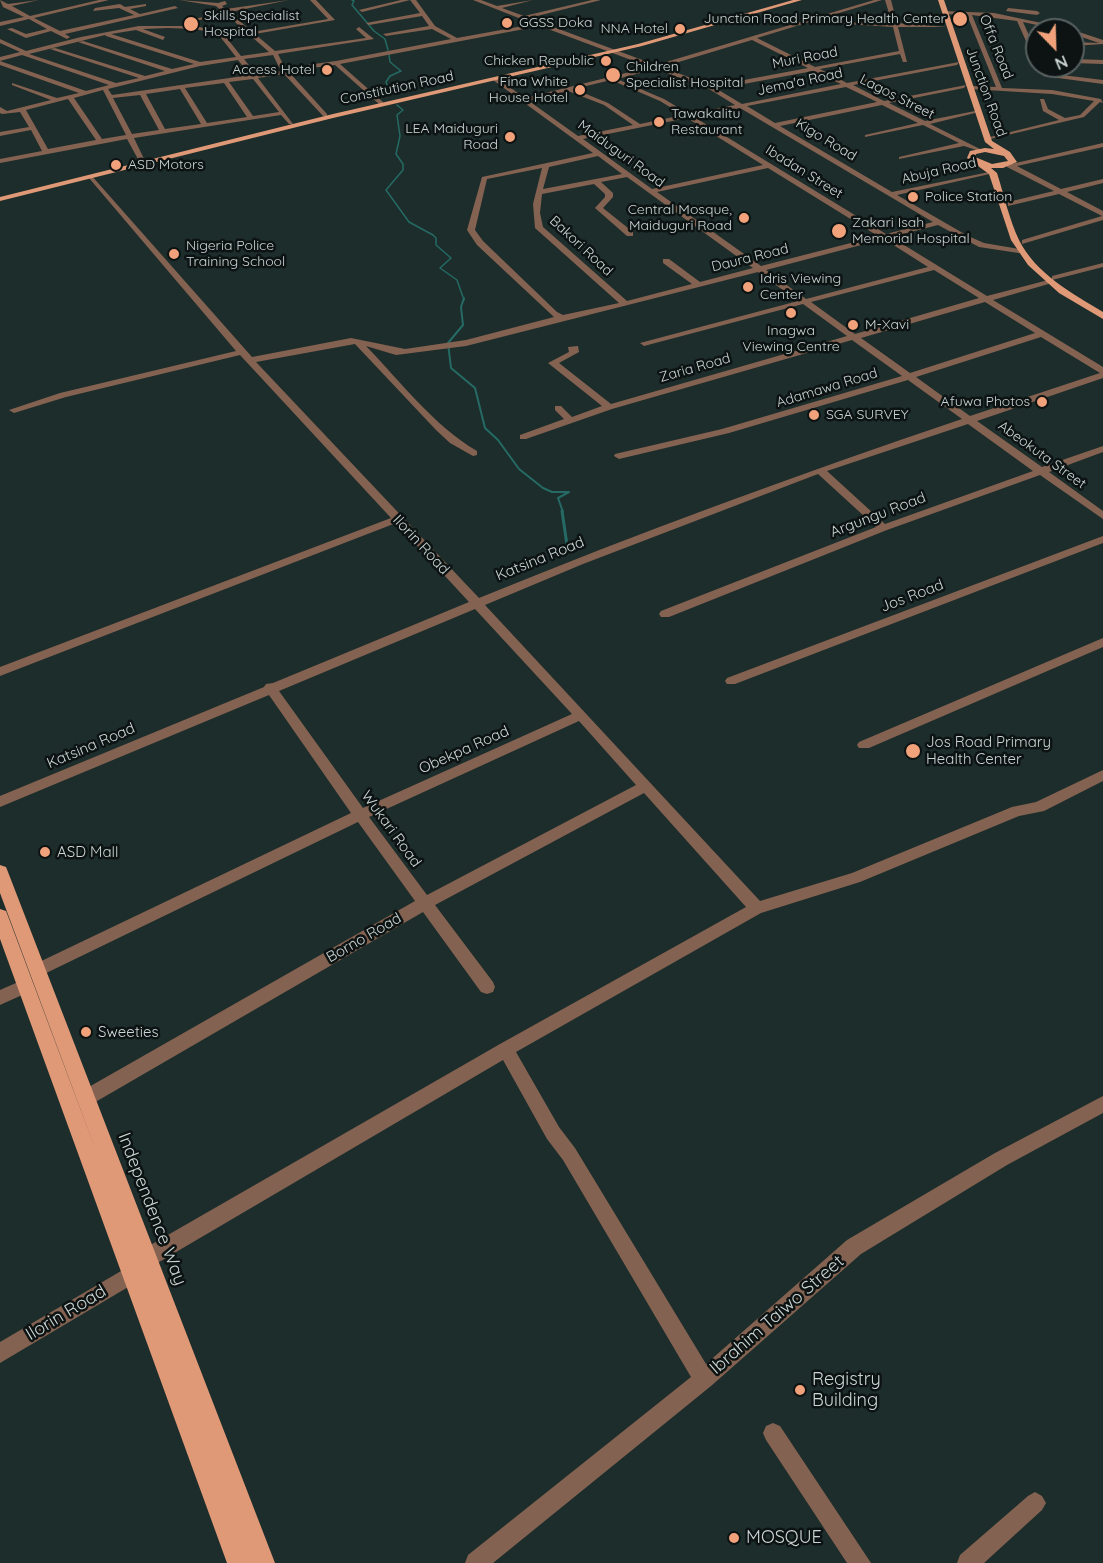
<!DOCTYPE html>
<style>
body{margin:0}
#map{position:relative;width:1103px;height:1563px;overflow:hidden;background:#1d2d2b;font-family:Quicksand,sans-serif}
canvas{display:block}
.north{position:absolute;left:1025px;top:18px;width:60px;height:60px;box-sizing:border-box;background:#0c1312;border:2px solid #586160;border-radius:50%;rotate:157deg;font-size:16px;font-weight:700;line-height:24px;text-align:center;color:#cbd5d4}
.north::after{content:'';display:block;margin:auto;width:21px;height:27px;background:#f1a27b;clip-path:polygon(50% 0,100% 100%,50% 72%,0 100%)}
</style>
<div id="map">
<canvas width="1103" height="1563"></canvas>
<div class="north">N</div>
</div>
<script>
const g = document.querySelector('canvas').getContext('2d');
g.lineJoin = 'round';
function strokePath(path, color, width, dash) { g.strokeStyle = color; g.lineWidth = width; g.lineCap = dash ? 'butt' : 'round'; g.setLineDash(dash || []); g.stroke(path); }
function fill(path, color) { g.fillStyle = color; g.fill(path, 'evenodd'); }
function write(font, color, halo, rows, align = 'center') {
  g.font = font + ' Quicksand,sans-serif'; g.lineWidth = 5; g.setLineDash([]); g.textBaseline = 'middle'; g.strokeStyle = halo; g.fillStyle = color; for (const [text, x, y, turn = 0] of rows) {
    g.save(); g.translate(x, y); g.rotate((+turn || 0) * Math.PI / 180); g.textAlign = isNaN(turn) ? turn : align; if (halo) g.strokeText(text, 0, 0); g.fillText(text, 0, 0); g.restore();
  }
}
const streamFar2 = new Path2D(`
 M352,0l2,1 -2,4 22,26 11,8 3,11
 M389,55l1,7 11,9 -11,5 -4,6 5,13
 M397,105l6,5 -6,5 3,21 -4,18 7,10v6l-17,20 23,32 24,13 3,3v7l15,13 -11,10 17,12 7,20`);
const streamFar1 = new Path2D(`
 M464,298l-3,9 2,18 -15,18 3,25 24,20 10,40 13,12 21,29 24,19 9,4h17l-11,6 5,14`);
const stream = new Path2D(`
 M562,511l5,34`);
const minor = new Path2D(`
 M0,0l8,4 31,-4 -27,6 18,10 69,-16h10l-75,18 26,13 74,-16 -15,-7 -26,3 2,-3 25,-4 5,3 21,-3v2l-16,3 10,5 35,-8 3,2 -113,26 5,3 -3,2 -16,-8 -25,7 -19,-9 5,-1 14,6 21,-5 -18,-10 -29,7v-4l24,-5 -21,-10z
 M179,0l39,3 7,-2 2,3 -5,2 4,3 63,-9 -59,12 22,20 76,-13 -18,-19h6l19,20 -80,14 20,17 91,-13 -10,-9 3,-2 15,12 -96,15 7,14 51,-7 115,-22 -19,-10 -46,7 -3,-2 46,-8 -7,-10 -53,9 -3,-2 54,-10 -10,-13 -48,12 -3,-2 42,-10h15l19,26 22,12 77,-14 -61,-24h8l16,6 36,-6 -31,8 22,8 68,-16h9l-72,18 127,47 218,-65h8l-125,38 58,29 84,-16 -6,-24 -77,-5 76,1 -7,-23h6l6,23 50,4h-49l9,35h-4l-3,-8 -80,15 27,14 112,-21 -2,3 -104,20 31,16 82,-16 -2,3 -75,15 36,18 50,-10v2l-45,11 52,26v2l-18,-6 -65,13v-2l60,-14 -36,-18 -58,12v-2l53,-12 -36,-18 -102,21 112,66 102,-21v2l-97,22 71,41 16,7 41,7v4l-46,-7 -41,-22 -47,12 96,59 65,-17v-3l51,-13v4l-51,13v3l-59,17 110,67v11l-126,43 65,46 61,-21v6l-54,20 54,39v8l-63,-44 -153,55 -218,87h-8l-2,-3 2,-3 215,-84 -58,-53 -235,90 -98,41 275,296 92,-28 160,-66 24,-5 67,-32v11l-59,30 -25,5 -159,66 -99,31 -245,139 43,75 16,21 131,216 141,-124 148,-87 108,-57v17l-96,52 -146,89 -150,132 -218,177h-28l3,-8 223,-178 -128,-217 -16,-21 -44,-79 -349,205 -7,2 -7,-2 -2,-7 2,-7 360,-207 246,-137 -102,-114 -209,112 58,77 2,5 -2,5 -6,2 -6,-2 -58,-80 -331,192 -6,2 -6,-2 -2,-6 2,-6 335,-191 -57,-79 -320,155 -5,-2 -3,-5 3,-5 318,-152 -82,-118 -269,112v-11l264,-109 2,-3 7,-1 196,-81 -73,-79 -396,153v-9l391,-149 -151,-163 -174,42 -52,16 -5,-3 51,-17 176,-42 -147,-173 -2,-1 4,-2 161,182 99,-19 54,11 61,-9 88,-23 -77,-72 -10,-15 15,-53 111,-24 -100,-73 5,-1 27,19 125,-31 -110,-41 -200,38 43,38v2h-4l-44,-39 -47,6 39,43v2h-4l-39,-42 -26,4 35,46h-4l-8,-9 -147,23 11,23 -3,2 -3,-2 -12,-22 -127,24v-4l42,-8 -11,-21 -31,6v-4l29,-5 -9,-15 -18,2 -2,-1v-6l7,4 44,-11 -39,-15v-2l45,15 22,-5 -79,-28v-4l86,30 23,-6 -87,-30 -22,6v-4l20,-5 -20,-9v-4l26,12 55,-14 58,-11h56l27,6 19,24 28,-4 -42,-37 -44,8v-2l41,-8 -8,-7zM168,28l27,1 23,5 18,23 -36,5 -89,-28 25,-4 27,10 2,-3 -22,-8zM105,35l1,1 88,28 -22,5 -89,-28 -5,1 87,29 -20,5 -90,-28 -5,1 89,29 -23,5 -87,-29zM752,40l56,28 -96,18 -50,-19zM273,55l8,16 -25,3 -12,-15zM238,60l12,15 -138,20 -4,-6 92,-23zM656,69l53,20 26,16 -46,9 -25,-15 -47,-20zM813,71l28,13 -99,20 -25,-15zM253,79l26,33 -26,4 -24,-34zM611,80l49,21 23,14 -43,9 -32,-21 -34,-14zM224,83l23,34 -40,6 -22,-35zM846,87l31,15 -102,21 -28,-17zM180,89l21,35 -36,5 -19,-35zM103,90l23,45 -24,4 -28,-41zM568,91l36,14 29,20 -55,11 -49,-35zM140,95l19,35 -27,4 -19,-36zM68,99l28,41 -48,9 -22,-39zM740,108l193,114 -47,12 -192,-117zM687,118l76,47 -111,24 -69,-50zM598,156l24,18 -79,15 6,-22zM542,168l-9,36 2,24 84,75 -56,12 -6,-3 -74,-71 -8,-11 12,-51zM768,168l110,68 -117,30 -104,-74zM627,177l126,91 -53,14 -31,-23h-6v4l29,21 -65,17 -84,-74 -3,-14 2,-19 52,-10 11,10v3l-10,11 32,28h6v-4l-30,-24 10,-11v-4l-12,-11zM884,239l44,28 -122,32 -40,-29zM934,270l45,28 -124,36 -44,-32zM758,272l40,29 -158,42 4,3 159,-42 44,32 -236,68 -52,-41 20,-11 -1,-6 -10,1 1,5 -21,11 54,43 -30,11 -11,-11h-6v4l9,9 -44,16v4h6l86,-30 240,-69 50,36 -180,53 -107,25 -1,2 5,3 110,-26 179,-53 54,39c-163,55 -324,114 -483,179l-223,-236 99,-18 81,86 14,13 23,13 4,-1v-4c-44,-26 -76,-69 -111,-105l30,9 70,-9zM985,302l50,31 -125,40 -49,-35zM1041,337l59,36 -130,43 -54,-39zM968,424l65,47 -148,53 -58,-53zM475,609l97,105 -209,94 -84,-117zM579,721l57,64 -209,110 -58,-78z
 M1008,8l29,3 3,2 -3,2 -31,-4z
 M943,11l51,2 76,16 -10,1 -37,-8 14,31v8l-3,-2 -17,-38 -45,-6 30,73 50,2 49,9 2,4 -3,-1 -16,15 -98,23v-2l73,-18 -16,-9 -3,-12h4l4,10 17,9 15,-3 14,-14 -42,-7 -82,-5 2,-3 24,1 -29,-72 -22,-1z
 M1073,30l30,10v4l-30,2v-4l26,1 -26,-9z
 M1073,59l30,1v4l-30,-1z
 M1045,73l58,7v4l-60,-8z
 M1103,143v4l-86,19 44,23 42,-10v4l-36,9 36,19v9l-81,24v-4l80,-24 -43,-22 -51,12v-4l46,-11 -47,-24v-2z
 M1103,536v7l-368,141h-8l-2,-3 2,-3z
 M1103,638v9l-234,101h-10l-2,-3 2,-3z
 M25,979l6,2 2,5 -2,5 -31,14v-15z
 M133,1264l7,2 2,7 -2,7 -140,83v-21z
 M773,1423l7,3 91,137h-24l-81,-123 -3,-7 3,-7z
 M1035,1492l7,4 4,7 -4,7 -58,53h-27l3,-8 68,-59z`);
const major = new Path2D(`
 M793,0h9l-160,46 -309,72 -333,83v-4l333,-83 305,-70z
 M938,0h6l48,141 18,11 7,10 -14,6h-12l6,5c7,22 12,46 22,67 16,33 54,54 84,72v7l-44,-26 -31,-28 -17,-25 -22,-66 -22,-16 3,-7 15,-3 9,1 -9,-7zM985,152l19,4 4,5 -16,3 -17,-7 1,-3z
 M0,865l6,2 2,5 267,691h-48l-227,-624v-30l6,2 2,5 90,240 -98,-263z`);
const markers = [
 [960,19,8,"#f1a27b"],
 [507,23,6,"#f1a27b"],
 [191,24,8,"#f1a27b"],
 [680,29,6,"#f1a27b"],
 [606,61,6,"#f1a27b"],
 [327,70,6,"#f1a27b"],
 [613,75,8,"#f1a27b"],
 [580,90,6,"#f1a27b"],
 [659,122,6,"#f1a27b"],
 [510,137,6,"#f1a27b"],
 [116,165,6,"#f1a27b"],
 [913,197,6,"#f1a27b"],
 [744,218,6,"#f1a27b"],
 [839,231,8,"#f1a27b"],
 [174,254,6,"#f1a27b"],
 [748,287,6,"#f1a27b"],
 [791,313,6,"#f1a27b"],
 [853,325,6,"#f1a27b"],
 [1042,402,6,"#f1a27b"],
 [814,415,6,"#f1a27b"],
 [913,751,8,"#f1a27b"],
 [45,852,6,"#f1a27b"],
 [86,1032,6,"#f1a27b"],
 [800,1390,6,"#f1a27b"],
 [734,1538,6,"#f1a27b"]
];
const farPoinames = [
 ["Skills Specialist",204,16],
 ["Hospital",204,32],
 ["Junction Road Primary Health Center",946,19,"right"],
 ["GGSS Doka",519,23],
 ["NNA Hotel",668,29,"right"],
 ["Chicken Republic",594,61,"right"],
 ["Children",626,67],
 ["Specialist Hospital",626,83],
 ["Access Hotel",315,70,"right"],
 ["Fina White",568,82,"right"],
 ["House Hotel",568,98,"right"],
 ["Tawakalitu",671,114],
 ["Restaurant",671,130],
 ["LEA Maiduguri",498,129,"right"],
 ["Road",498,145,"right"],
 ["ASD Motors",128,165],
 ["Police Station",925,197],
 ["Central Mosque,",732,210,"right"],
 ["Maiduguri Road",732,226,"right"],
 ["Zakari Isah",852,223],
 ["Memorial Hospital",852,239],
 ["Nigeria Police",186,246],
 ["Training School",186,262],
 ["Idris Viewing",760,279],
 ["Center",760,295],
 ["M-Xavi",865,325],
 ["Inagwa",791,331,"center"],
 ["Viewing Centre",791,347,"center"],
 ["Afuwa Photos",1030,402,"right"],
 ["SGA SURVEY",826,415]
];
const farStreetnames = [
 ["Offa Road",996,47,68],
 ["Muri Road",805,58,-11],
 ["Jema'a Road",800,82,-12],
 ["Constitution Road",397,88,-12],
 ["Junction Road",986,92,70],
 ["Lagos Street",897,97,27],
 ["Kigo Road",826,140,31],
 ["Maiduguri Road",621,154,36],
 ["Abuja Road",939,171,-13],
 ["Ibadan Street",804,172,32],
 ["Bakori Road",581,246,43],
 ["Daura Road",750,258,-14],
 ["Zaria Road",695,368,-16],
 ["Adamawa Road",827,388,-17],
 ["Abeokuta Street",1042,455,36]
];
const streetNames = [
 ["Argungu Road",878,515,-21],
 ["Ilorin Road",421,545,47],
 ["Katsina Road",540,559,-22],
 ["Jos Road",912,596,-21],
 ["Katsina Road",91,746,-23],
 ["Obekpa Road",464,750,-24],
 ["Wukari Road",391,829,54],
 ["Borno Road",364,938,-30]
];
const poiNames = [
 ["Jos Road Primary",926,742],
 ["Health Center",926,759],
 ["ASD Mall",57,852],
 ["Sweeties",98,1032]
];
const nearStreetnames = [
 ["Independence Way",152,1209,69],
 ["Ilorin Road",66,1313,-31],
 ["Ibrahim Taiwo Street",777,1315,-41]
];
const nearPoinames = [
 ["Registry",812,1380],
 ["Building",812,1401],
 ["MOSQUE",746,1538]
];
strokePath(streamFar2, '#256a64', 1.5);
strokePath(streamFar1, '#256a64', 2);
strokePath(stream, '#256a64', 3);
fill(minor, '#846251');
fill(major, '#e09976');
for (const [x, y, r, color] of markers) { const dot = new Path2D(); dot.arc(x, y, r, 0, 2 * Math.PI); g.fillStyle = color; g.fill(dot); strokePath(dot, '#0c1312', 2); }
write('14px', '#cbd5d4', '#0c1312', farPoinames, 'left');
write('14px', '#cbd5d4', '#0c1312', farStreetnames);
write('15px', '#cbd5d4', '#0c1312', streetNames);
write('15px', '#cbd5d4', '#0c1312', poiNames, 'left');
write('18px', '#cbd5d4', '#0c1312', nearStreetnames);
write('18px', '#cbd5d4', '#0c1312', nearPoinames, 'left');
</script>
